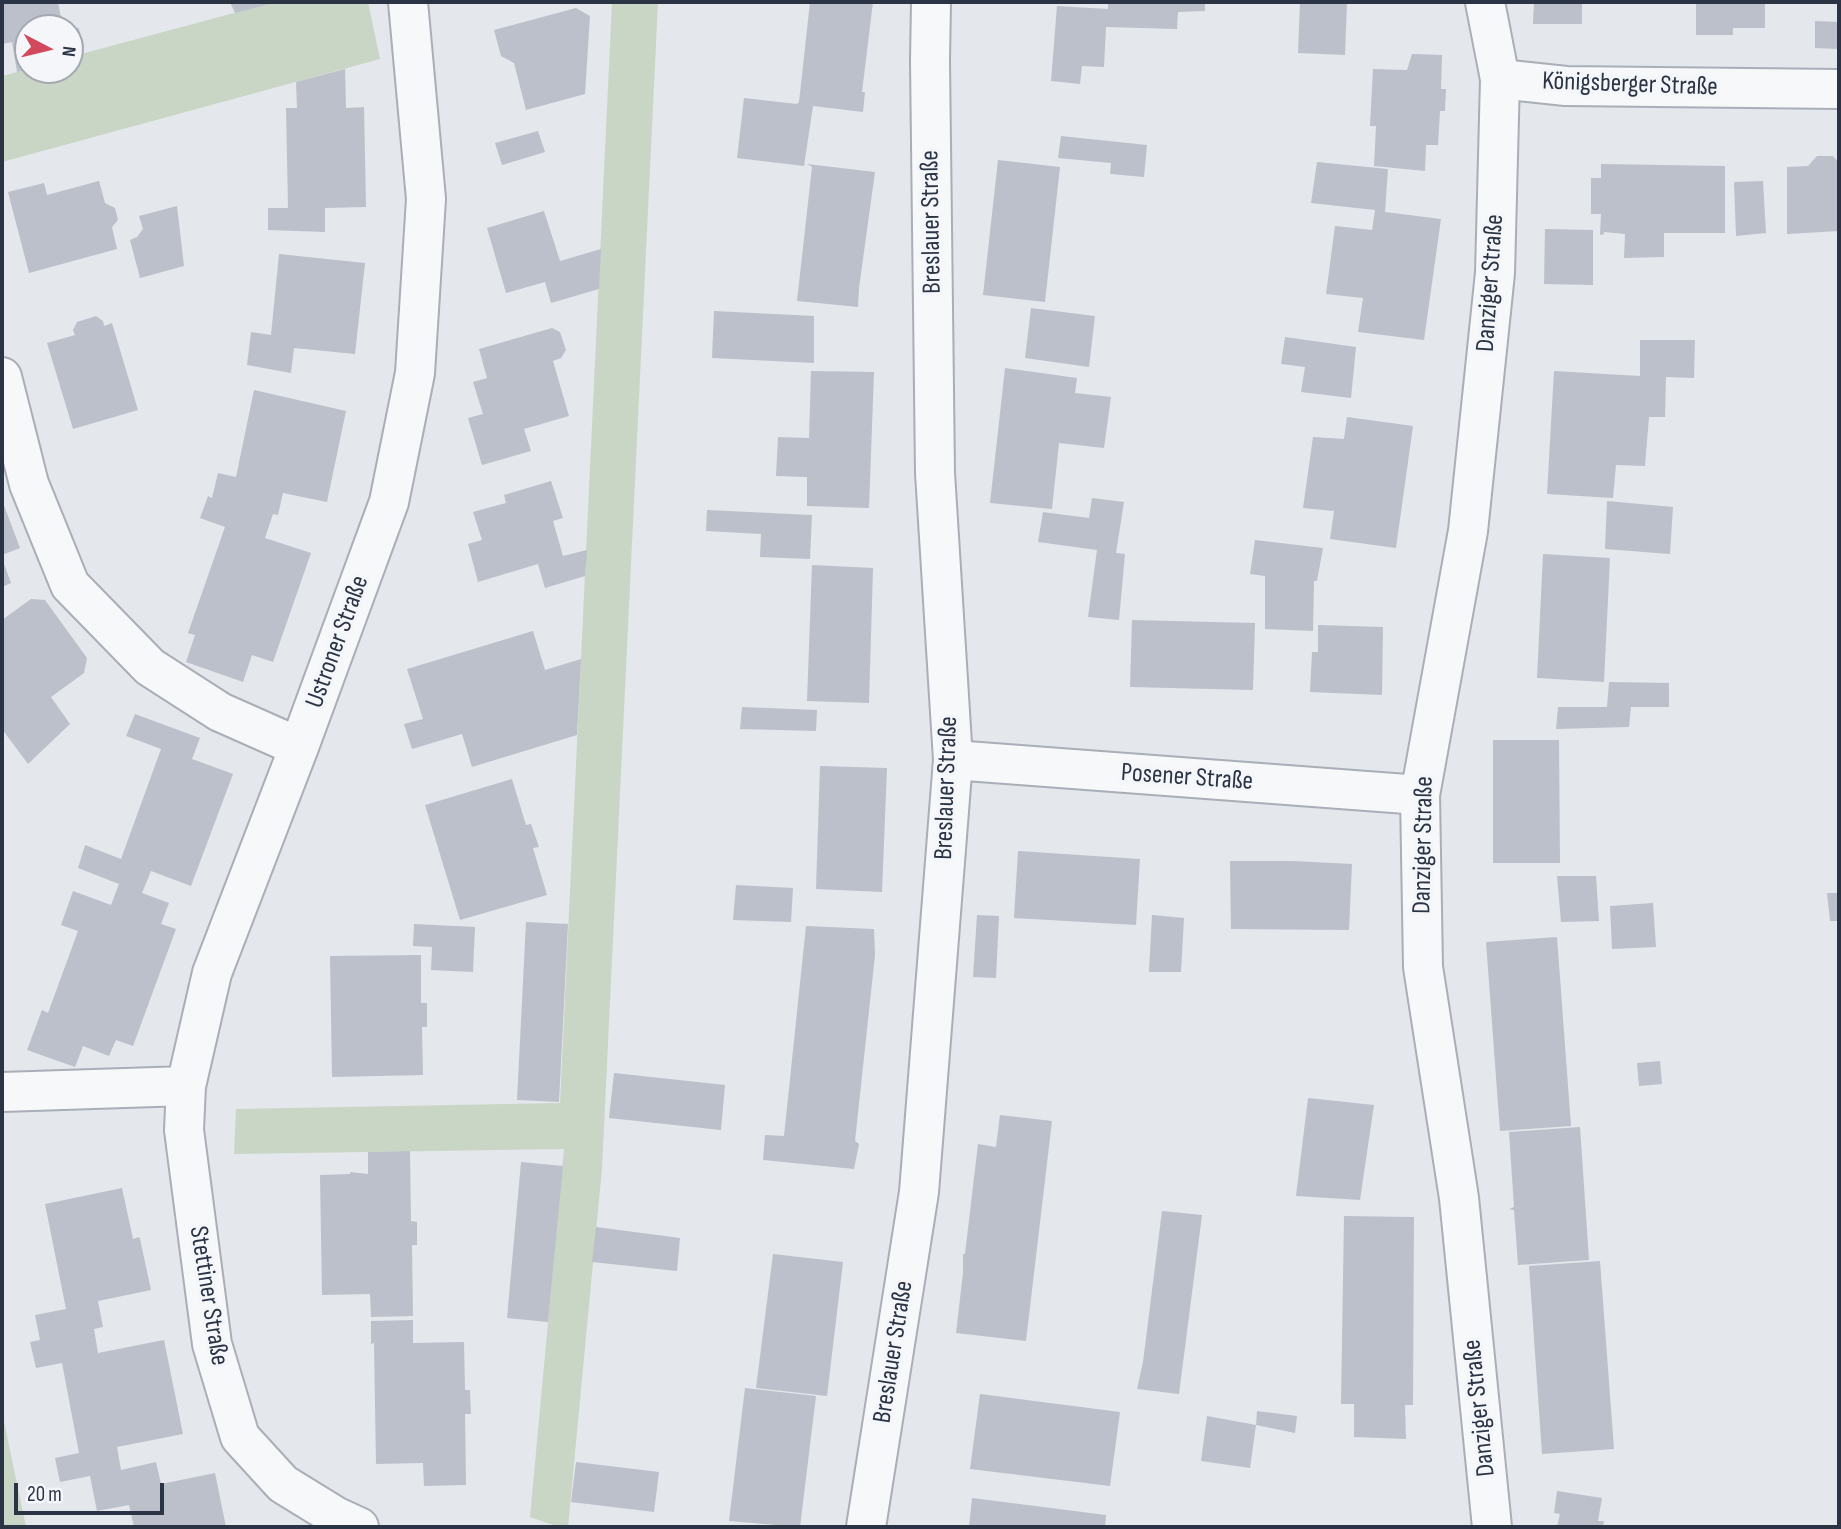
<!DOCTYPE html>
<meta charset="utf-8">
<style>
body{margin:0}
#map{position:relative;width:1841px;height:1529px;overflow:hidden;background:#e4e7ec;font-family:"Sofia Sans Condensed",sans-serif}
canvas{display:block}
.frame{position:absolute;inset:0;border:4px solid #2b3445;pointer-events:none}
.north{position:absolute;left:14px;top:14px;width:70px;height:70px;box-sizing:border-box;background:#f4f6f9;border:2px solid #a4a8b1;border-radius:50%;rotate:97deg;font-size:19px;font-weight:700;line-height:28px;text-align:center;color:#2b3445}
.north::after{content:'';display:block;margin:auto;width:24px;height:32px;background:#d1495b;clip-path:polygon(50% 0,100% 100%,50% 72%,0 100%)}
.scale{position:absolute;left:14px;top:1483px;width:150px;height:32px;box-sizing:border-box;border:4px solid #2b3445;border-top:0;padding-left:9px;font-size:21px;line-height:24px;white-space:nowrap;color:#2b3445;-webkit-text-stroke:5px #f4f6f9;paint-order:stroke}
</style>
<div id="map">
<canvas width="1841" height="1529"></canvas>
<div class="frame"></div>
<div class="north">N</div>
<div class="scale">20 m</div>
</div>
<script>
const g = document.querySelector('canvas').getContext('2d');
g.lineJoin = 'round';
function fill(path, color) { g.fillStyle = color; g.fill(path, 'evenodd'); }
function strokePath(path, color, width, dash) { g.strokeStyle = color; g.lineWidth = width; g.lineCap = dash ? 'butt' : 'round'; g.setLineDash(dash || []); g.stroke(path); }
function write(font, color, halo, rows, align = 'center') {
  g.font = font + ' "Sofia Sans Condensed",sans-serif'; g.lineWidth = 7; g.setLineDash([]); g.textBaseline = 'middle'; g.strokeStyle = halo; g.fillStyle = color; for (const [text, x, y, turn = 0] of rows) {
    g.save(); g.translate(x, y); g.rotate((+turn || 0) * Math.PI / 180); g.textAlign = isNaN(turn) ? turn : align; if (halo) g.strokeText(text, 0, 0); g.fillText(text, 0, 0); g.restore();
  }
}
const green = new Path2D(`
 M275,2h93l12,57 -378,103v-86l26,-7 42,1v-13z
 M612,2h46l-56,1166 -34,359h-9l-29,-10 34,-368 -330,5 2,-45 324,-6z
 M2,1412l24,115h-24z`);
const building = new Path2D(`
 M2,2h56l5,26h-35v41l-11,3 -5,-30 -10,2z
 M230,2h43v1l-38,10z
 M810,2h63l-11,90h3l-2,20 -50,-6 -9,60 -67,-8 7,-60 53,6 2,-2z
 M1108,2h97v9l-27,1 -1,17 -71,-2 -2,40 -22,-1 -2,18 -29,-3 6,-75 51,3z
 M1300,2h47l-2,53 -47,-2z
 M1534,2h48v22h-49z
 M1696,2h69v26h-32v7h-37z
 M576,8l14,8 -5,78 -59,16 -12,-47 -13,-7 -7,-26z
 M1815,21l24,1v27l-24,-1z
 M79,28l4,26 -13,4v-29z
 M1412,54l30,1 -1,34h5l-1,22h-5l-2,34h-12l-1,26 -51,-5 2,-40h-6l3,-57 34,1z
 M345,69l1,39 18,-1 2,100 -41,1v24l-57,-2v-22h20l-2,-100h11l-1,-26z
 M538,131l7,21 -43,13 -7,-22z
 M1061,136l86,9 -3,32 -34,-3 1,-11 -53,-5z
 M1817,156h16l6,7v68l-52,3v-67l21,-1z
 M998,160l62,7 -15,135 -62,-7z
 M1317,162l71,7 -3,43 56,7 -17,121 -66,-8 5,-34 -37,-4 9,-68 37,4 3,-20 -64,-7z
 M807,164l68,8 -16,116 -1,19 -61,-6 15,-134z
 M1601,164l124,2v67h-61v24l-40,1 1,-24 -21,-2v2l-4,1 1,-21h-10v-36h10z
 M99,181l6,22 10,5 3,12 -6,7 5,22 -88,24 -21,-81 36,-9 3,12z
 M1763,181l3,52 -30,3 -2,-54z
 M177,206l7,60 -44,12 -10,-38 7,-3 6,-8 -4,-13z
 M544,211l16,50 41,-12 -2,40 -48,14 -6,-21 -39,11 -19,-65z
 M1545,229l48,1v55l-49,-1z
 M279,254l86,9 -10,91 -61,-6 -3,25 -44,-8 4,-33 20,3z
 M1031,308l64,8 -6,51 -64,-9z
 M714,311l100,5v47l-102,-5z
 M96,316l7,5 1,5 8,-3 26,87 -65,19 -26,-86 28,-8 -2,-5 4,-8z
 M552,328l8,4 6,18 -5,8 -8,3 16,55 -45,13 7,22 -49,14 -14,-47 15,-4 -10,-32 14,-4 -8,-29z
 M1285,337l71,10 -5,51 -50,-6 4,-25 -24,-3z
 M1640,340h55l-1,38 -28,-1 -1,40h-16l-4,49 -29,-1 -3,33 -66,-4 7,-123 86,5z
 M1005,368l72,10 -2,15 36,4 -7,51 -45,-5 -7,66 -62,-6z
 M811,371l63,1 -5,136 -62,-2v-29l-31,-1 2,-39 31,1z
 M254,390l92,21 -19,91 -44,-9 -5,22 -5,-1 -8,24 46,15 -38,109 -21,-7 -9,27 -57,-20 9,-27 -7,-2 37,-106 -25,-9 8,-22 4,2 6,-25 18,4z
 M1347,417l66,9 -17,122 -66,-9 4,-28 -31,-3 10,-71 31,2z
 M551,481l12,37 -10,3 10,35 24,-6 -2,26 -40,12 -7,-24 -60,18 -10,-38 14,-4 -9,-28 33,-9 -2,-8z
 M1092,498l32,4 -8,51 9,1 -6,66 -31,-3 9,-67 -59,-8 5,-30 46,6z
 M2,500l18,48 -18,7z
 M1607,501l66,6 -3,47 -65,-5z
 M707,510l105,5 -2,44 -50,-2 1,-23 -55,-3z
 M1255,540l68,8 -6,33h-3l-1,50 -48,-2v-53l-15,-2z
 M1543,554l67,4 -6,124 -67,-4z
 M2,558l9,25 -9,4z
 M812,565l61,3 -4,135 -62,-2z
 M31,599l14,1 42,58 -3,15 -33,24 19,27 -42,40 -26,-35v-109z
 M1132,620l123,3 -2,67 -123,-3z
 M1318,625l65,2 -1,68 -72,-3 2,-40h6z
 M533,631l12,39 36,-11 -4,76 -105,32 -10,-33 -50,15 -8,-25 19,-5 -16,-50z
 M1609,682l60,1v24h-38l-2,20 -73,2 2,-22h49z
 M742,707l75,3 -1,21 -76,-2z
 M135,714l65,24 -8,21 41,15 -42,112 -40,-15 -9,22 27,10 -8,21 15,5 -43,117 -17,-6 -7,16 -26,-10 -8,21 -48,-17 15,-40 6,3 30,-82 -17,-6 12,-34 38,14 8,-21 -41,-16 7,-23 36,14 40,-110 -35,-13z
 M1493,740h66l1,123h-67z
 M820,766l67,2 -5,124 -66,-3z
 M512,779l14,46 5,-1 8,23 -6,1 14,47 -87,25 -35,-115z
 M1018,851l122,8 -4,66 -122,-7z
 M1230,861h62l60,3 -3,66 -118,-1z
 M1557,876h39l3,45 -38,1z
 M736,885l57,3 -2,34 -58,-2z
 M1827,893h12v28h-9z
 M1653,903l3,44 -44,2 -2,-43z
 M977,915l22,1 -3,62 -23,-1z
 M1152,915l32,3 -3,54h-32z
 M526,922l42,2 -9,178 -42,-2z
 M414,924l61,3 -2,45 -42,-2 1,-23 -19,-1z
 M806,926l68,3 1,26 -20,186 4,3 -5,25 -91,-9 2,-25 19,1z
 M1557,937l14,189 -71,5 -14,-189z
 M421,955v48h6v24h-5l1,48 -91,2 -2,-121z
 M1660,1061l2,23 -23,2 -2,-23z
 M614,1073l111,12 -4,45 -112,-12z
 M1308,1098l66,7 -14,95 -64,-4z
 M1000,1115l52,6 -26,220 -70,-8 7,-60v-19h2l13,-110 18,3z
 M1580,1127l9,133 -71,5 -4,-55 -5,-1 5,-2 -5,-75z
 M410,1151l1,70 6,1v23h-5l1,71 -42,1 -1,-23 -48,1 -2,-120 30,-1v-2l18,2v-22z
 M521,1162l42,4 -15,156 -41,-4z
 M122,1188l11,51 6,-2 1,2 11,51 -53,11 5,26 -9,2 4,24 66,-13 19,94 -66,13 4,23 35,-8 5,22 54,-11 11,54h-92l-5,-22 -32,6 -7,-35 -30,6 -5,-24 24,-5 -17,-90 -26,5 -6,-26 10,-2 -5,-25 31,-6 -21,-105z
 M1162,1211l40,4 -23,179 -42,-5 6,-27z
 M1344,1216l70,1 -1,188h-8l1,34 -52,-2v-33h-13z
 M596,1227l84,11 -3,33 -85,-9z
 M773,1254l70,8 -16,134 -71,-8z
 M1600,1261l14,188 -72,5 -13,-188z
 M413,1320v23l51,-1 1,48h5l1,24h-6l1,71 -42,1 -1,-23 -47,1 -2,-121 -3,1v-23z
 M745,1388l71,8 -16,131 -71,-6z
 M980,1394l140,18 -10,74 -140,-17z
 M1257,1411l40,5 -2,17 -39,-8 -6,43 -49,-7 6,-45 49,9z
 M576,1462l83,10 -5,40 -83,-10z
 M1557,1491l45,7 -4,23h6l-1,6h-46l3,-13 -6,-1z
 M972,1498l134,17 -1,12h-136z`);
const minor = new Path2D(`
 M1485,2l15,77 66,7 273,3
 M2,377l27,107 41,101 80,82 70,45 79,35
 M953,760l467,35
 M186,1086l-2,44 28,214 28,93 43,47 52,32 24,11
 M2,1092l184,-6 26,-113 87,-226 90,-245 26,-129 11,-174 -18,-197
 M866,1527l53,-335 34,-432 -18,-287 -5,-412 1,-59
 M1492,1527l-33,-329 -36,-231 -3,-172 48,-264 27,-258 5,-194`);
const streetNames = [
 ["Königsberger Straße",1630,85,2],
 ["Breslauer Straße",932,222,-91],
 ["Danziger Straße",1491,283,-86],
 ["Ustroner Straße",338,642,-70],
 ["Posener Straße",1187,778,4],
 ["Breslauer Straße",947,788,-88],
 ["Danziger Straße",1424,845,-89],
 ["Stettiner Straße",208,1296,81],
 ["Breslauer Straße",894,1352,-81],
 ["Danziger Straße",1480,1408,-96]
];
fill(green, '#c9d6c5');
fill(building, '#bbc0ca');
strokePath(minor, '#a9aeb7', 42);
strokePath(minor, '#f7f8fa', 38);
write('26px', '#2b3445', '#f4f6f9', streetNames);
</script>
